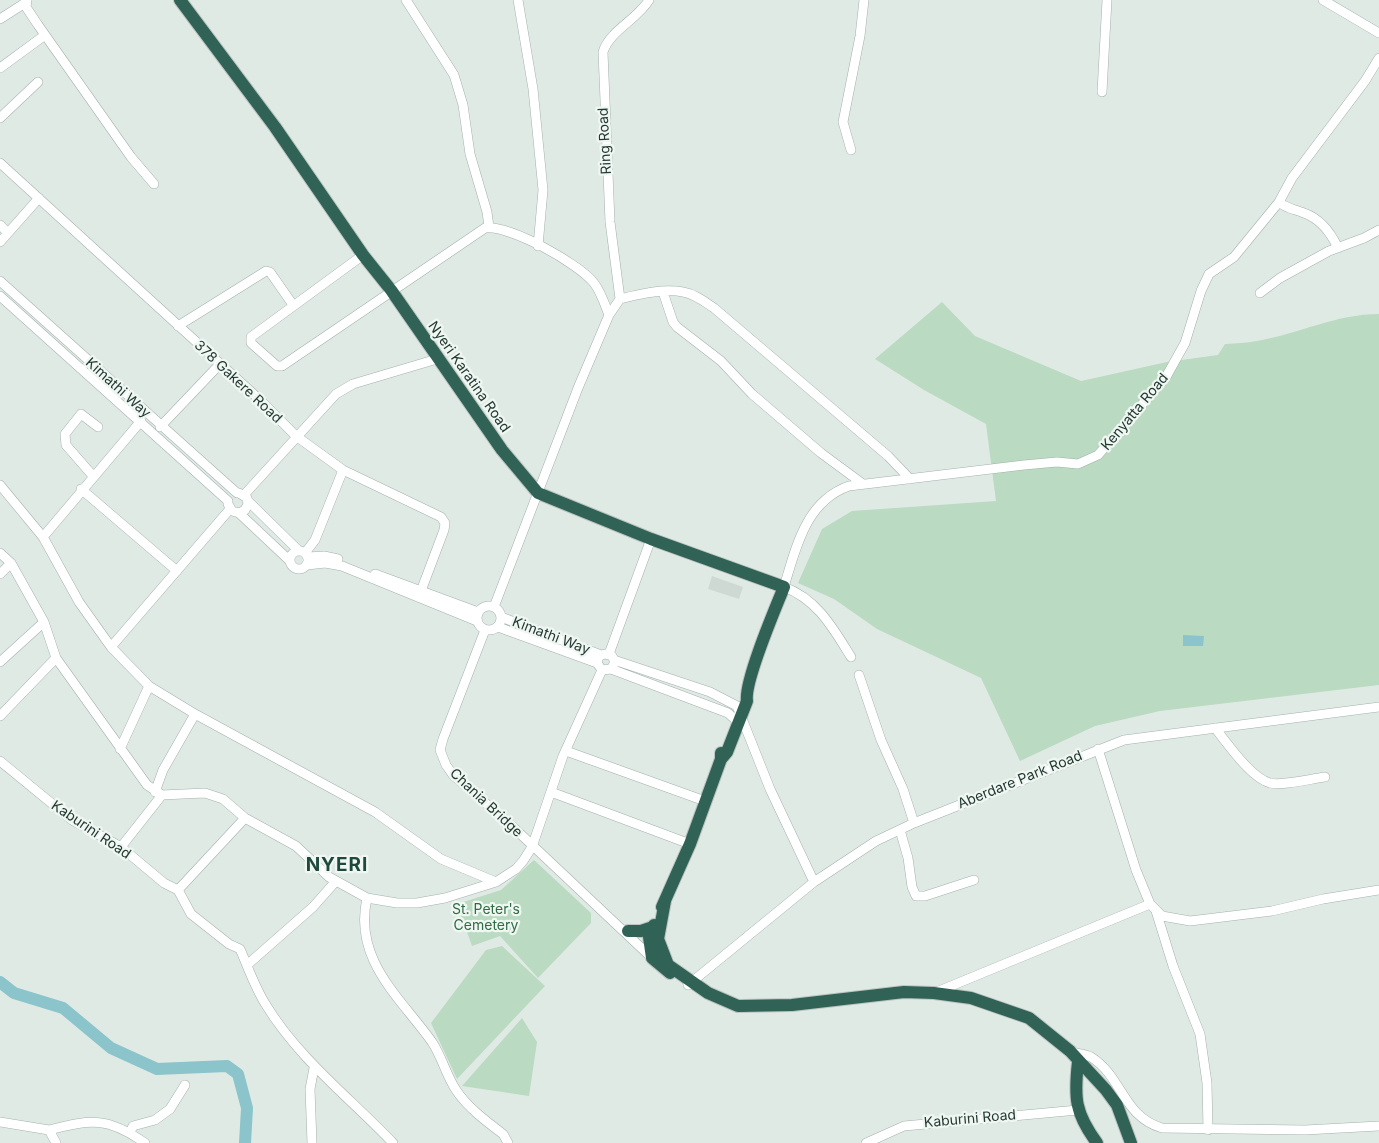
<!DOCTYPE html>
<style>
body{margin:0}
canvas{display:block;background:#e0eae5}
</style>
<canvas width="1379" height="1143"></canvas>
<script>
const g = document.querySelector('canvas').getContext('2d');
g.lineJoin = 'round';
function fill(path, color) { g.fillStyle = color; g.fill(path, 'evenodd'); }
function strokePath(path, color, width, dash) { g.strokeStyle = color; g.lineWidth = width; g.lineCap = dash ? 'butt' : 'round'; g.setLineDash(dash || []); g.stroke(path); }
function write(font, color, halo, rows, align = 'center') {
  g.font = font + ' Inter,sans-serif'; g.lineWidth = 4.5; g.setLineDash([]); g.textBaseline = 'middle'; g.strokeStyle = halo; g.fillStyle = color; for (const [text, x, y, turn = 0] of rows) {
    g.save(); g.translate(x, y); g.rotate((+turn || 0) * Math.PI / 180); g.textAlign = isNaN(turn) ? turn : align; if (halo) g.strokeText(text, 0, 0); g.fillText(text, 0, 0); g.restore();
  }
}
const built = new Path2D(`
 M712,576l31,11 -4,12 -31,-10z`);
const green = new Path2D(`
 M942,302l33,34 106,45 86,-19 51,-7 7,-11c11,-1 21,-1 32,-3 41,-7 79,-27 122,-27v371l-219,26 -65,15 -75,35 -39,-83 -104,-49 -43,-30 -36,-16 24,-54 30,-18 144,-10 -10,-77 -62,-34 -49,-31z
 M534,860l57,53v10l-53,55 -38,-42 -28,10 -15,-42 44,-14z
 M502,946l43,40 -88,93 -26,-56 55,-73z
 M522,1018l15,24 -8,54 -67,-10z`);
const water = new Path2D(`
 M1183,635l21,1 -1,10h-20z`);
const river = new Path2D(`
 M0,982l14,11 49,15 48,40 46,21 70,-3 11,8 9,34 -2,35`);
const minor = new Path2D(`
 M27,0l-1,7 12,18 93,132 23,27
 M406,0l48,75 9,30 7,49 17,58 2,15
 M518,0l15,89 10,101 -5,56
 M1323,0l56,33
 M0,19l25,-16
 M0,68l45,-33
 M1102,92l5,-92
 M0,118l38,-36
 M851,150l-8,-28 17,-86 4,-36
 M0,163l259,236 37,37 47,34 98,47 4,6 -1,7 -23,61
 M1279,202c8,7 15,7 25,11 17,6 27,20 34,35
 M0,225l8,8
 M0,242l39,-44
 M363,255l-112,82v6l26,23h5l203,-138c25,-3 93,35 109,55 7,9 11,22 15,32
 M0,281l237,212
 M663,292l10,30 4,5 44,34 31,33 69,59 42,31
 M1260,293l20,-15 49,-27 35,-13 15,-8
 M0,296l228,205
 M620,299l-10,-77 -7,-170c7,-22 34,-32 46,-52
 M178,326l88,-55 4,1 23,33
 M160,427l59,-62
 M93,476l-27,-31 -1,-11 16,-20 17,13
 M0,485l43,52 36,65 32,45 38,39 46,28 180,98 66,47 55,23
 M81,489l96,82
 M244,495l92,-101 17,-10 84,-25
 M248,501l50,49
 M228,504l4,7 7,2 51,48
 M239,513l6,-3 3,-6 -1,-6 -8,-5
 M43,537l98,-116
 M290 560a9 9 0 1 1 18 0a9 9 0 1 1-18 0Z
 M0,553l11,10 33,59 12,36 91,127 15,10 43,-2 18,6 22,19 51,28 33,31 38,21 30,5h20l28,-5 51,-16 20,-13 7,-8 9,-14 31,-91 39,-86
 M305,553l10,-13 28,-70
 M308,557l16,-1 14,3
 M307,565l18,-2 17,3 135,55
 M0,574l11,-11
 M375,574l103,38
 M477 618a12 12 0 1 1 24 0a12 12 0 1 1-24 0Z
 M494,607l84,-219 31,-73 11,-16c19,-5 44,-11 63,-7 12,2 22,10 31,16l174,148 22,23
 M501,617l100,38
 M498,627l99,36
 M485,630l-42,109 -3,11 6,15 7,10 60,52 139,131
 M111,647l119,-138
 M609,654l42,-115
 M851,657c-18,-29 -34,-58 -67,-70 12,-40 22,-86 65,-101l175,-21 33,-3 21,2 20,-9 68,-78 19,-34 16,-52 8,-17 25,-17 45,-55 13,-24 73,-97 14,-23
 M614,660l96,32 27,14 33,83 44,93
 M0,662l44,-40
 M611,669l4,-7 -3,-6 -7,-2 -6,2 -2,7 5,7 9,-1 117,44 13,12
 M859,675l22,65 22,49 11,34
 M0,716l56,-58
 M1215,728c12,15 36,50 55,55 13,3 40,-4 55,-6
 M120,749l29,-63
 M1098,749l38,121 14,34 12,12 28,5 82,-10 51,-12 56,-9
 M566,751l139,50
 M0,761l72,59 49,27 43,36 14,7 13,24 38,30 11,5c8,18 15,39 26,56 33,54 84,93 127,138
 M155,792l8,-22 32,-56
 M551,792l139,52
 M900,830l8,28 4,29 4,9h9l49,-16
 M121,847l41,-52
 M178,890l67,-72
 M367,898c-14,62 33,99 65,144 10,15 14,33 24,48 11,17 31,32 47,44l5,9
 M1156,911l17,55 27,68 7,49 1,47
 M247,965l66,-58 23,-26
 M688,985l126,-103 62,-41 38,-18 210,-83 255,-33
 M934,993l216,-89
 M1072,1052c6,2 13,2 19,5 32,20 31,59 71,71l143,2 74,-4
 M0,1122l49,8 7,13
 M49,1130c43,-11 59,-13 96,13
 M130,1132l3,-6 22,-6 15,-11 15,-24
 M312,1143l-2,-54 4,-21
 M866,1143l38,-17 174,-16`);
const highway = new Path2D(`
 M180,0l95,127 88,128 28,35 111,160 36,43 113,46 133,48c-9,22 -40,95 -37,114l-20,51 -6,7
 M665,901l-7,38 10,26 40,28 30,13 54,-1 112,-13 30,1 37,5 58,20 41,33 36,39 11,15 14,38
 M662,907l28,-63 31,-85v-6
 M654,925l-5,12 3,21 18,15
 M628,931h13l12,-4
 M1078,1062c-4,36 -3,51 19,81`);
const streetNames = [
 ["Ring Road",605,141,-93],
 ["Nyeri Karatina Road",469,377,55],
 ["378 Gakere Road",238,382,43],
 ["Kimathi Way",118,388,42],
 ["Kenyatta Road",1135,412,-50],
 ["Kimathi Way",551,636,21],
 ["Aberdare Park Road",1020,780,-22],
 ["Chania Bridge",486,803,43],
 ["Kaburini Road",91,830,34],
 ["Kaburini Road",970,1119,-5]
];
const parkNames = [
 ["St. Peter's",486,910],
 ["Cemetery",486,926]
];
const districtNames = [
 ["NYERI",337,865]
];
fill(built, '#ced9d4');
fill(green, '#badac1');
fill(water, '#8bc4cb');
strokePath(river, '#8bc4cb', 12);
strokePath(minor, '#a3b1ac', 10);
strokePath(highway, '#bdc4c2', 14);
strokePath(minor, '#fff', 9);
strokePath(highway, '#306356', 12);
write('14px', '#223932', '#f0f7f3', streetNames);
write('14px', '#2f6c44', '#f0f7f3', parkNames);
g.letterSpacing = '1px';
write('bold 19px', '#1f493d', '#f0f7f3', districtNames);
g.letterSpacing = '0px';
</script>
